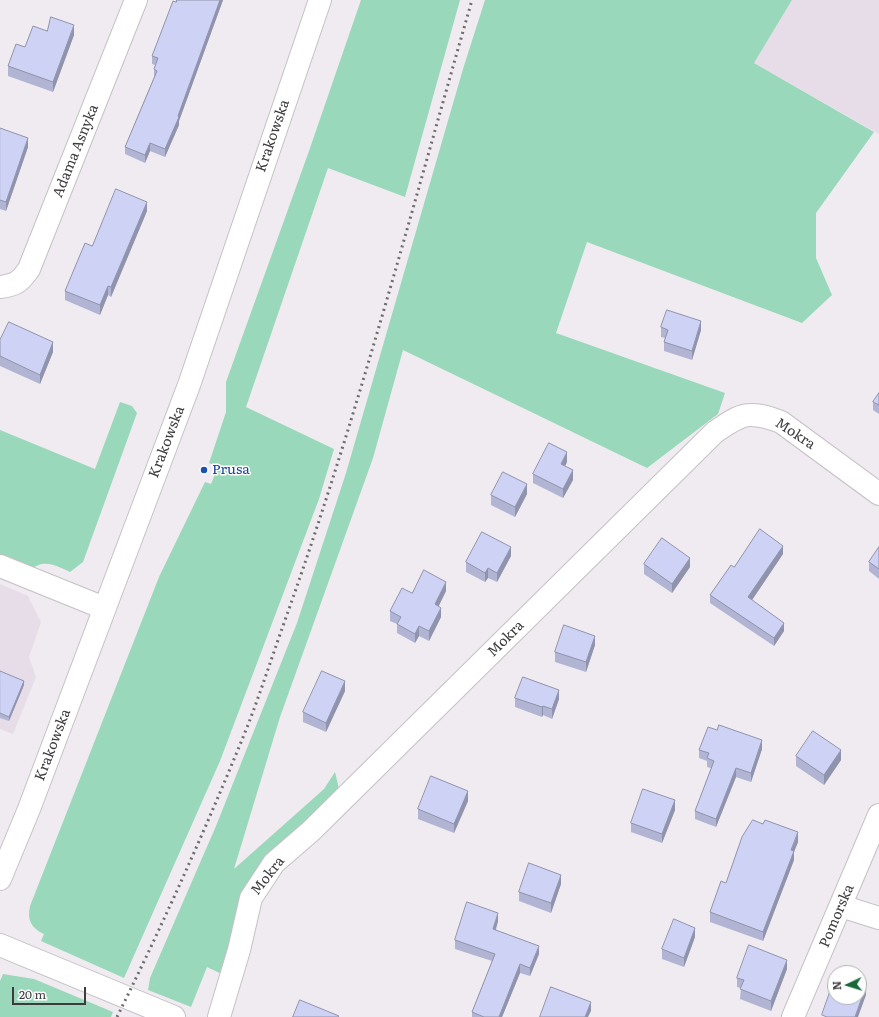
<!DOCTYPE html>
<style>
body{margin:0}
#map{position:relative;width:879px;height:1017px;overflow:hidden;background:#f0ebf0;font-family:Literata,serif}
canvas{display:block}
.north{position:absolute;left:827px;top:965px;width:40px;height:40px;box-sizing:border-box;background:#fff;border:1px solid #b1b1b1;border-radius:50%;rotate:266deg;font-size:11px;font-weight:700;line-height:16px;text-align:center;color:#3d3b3d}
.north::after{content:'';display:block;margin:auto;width:14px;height:18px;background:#186939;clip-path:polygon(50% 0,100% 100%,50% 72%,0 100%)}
.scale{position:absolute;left:12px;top:987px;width:74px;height:18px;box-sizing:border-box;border:2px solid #3d3b3d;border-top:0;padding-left:5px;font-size:12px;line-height:14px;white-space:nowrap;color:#3d3b3d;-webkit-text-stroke:3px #fff;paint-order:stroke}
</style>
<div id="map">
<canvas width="879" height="1017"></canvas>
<div class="north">N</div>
<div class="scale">20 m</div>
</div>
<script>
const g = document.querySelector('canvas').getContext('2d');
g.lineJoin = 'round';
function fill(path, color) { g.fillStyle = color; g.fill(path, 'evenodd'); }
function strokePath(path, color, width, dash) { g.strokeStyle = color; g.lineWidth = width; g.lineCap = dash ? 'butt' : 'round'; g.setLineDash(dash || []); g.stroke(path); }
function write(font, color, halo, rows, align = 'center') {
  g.font = font + ' Literata,serif'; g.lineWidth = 3; g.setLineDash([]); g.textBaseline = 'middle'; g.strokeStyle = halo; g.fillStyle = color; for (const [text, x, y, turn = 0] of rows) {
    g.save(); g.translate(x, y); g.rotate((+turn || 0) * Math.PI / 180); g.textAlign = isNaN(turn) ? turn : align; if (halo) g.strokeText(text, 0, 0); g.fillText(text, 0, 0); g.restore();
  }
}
const built = new Path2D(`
 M792,0h87v134l-125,-71z
 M0,584l28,12 13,26 -12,35 7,20 -23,57 -13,-5z`);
const green = new Path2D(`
 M361,0h99l-55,197 -77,-29 -82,239 88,42 -15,50 -99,262 -96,217 -83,-37 3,-7c-13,-6 -17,-14 -14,-28l129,-329 46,-95 6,2 7,-17 -9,-4 17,-51v-30l83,-231z
 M485,0h307l-38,63 120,69 -58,81v45l16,37 -30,28 -215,-81 -31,91 169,60 -7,21 -71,54 -244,-118 -30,108 -93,259 -46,152 90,-80 11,-17 5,21 -90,86 -24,97 -19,-9 -16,40 -43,-17 2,-12 66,-152 81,-203 49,-150 117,-404z
 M120,402l12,4 5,7 -54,149 -13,10c-13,-6 -27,-14 -39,-2l-31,-13v-127l95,39z
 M3,974l31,5 79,33 -2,5h-111v-36z`);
const minor = new Path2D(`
 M0,287c16,-2 20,-5 29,-18l107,-269
 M0,566l104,42
 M841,906l38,12
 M0,945l174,72
 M219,1017l20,-67 12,-52 23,-35 37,-32 404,-399c27,-19 34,-22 66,-10l98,72
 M793,1017l86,-202`);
const major = new Path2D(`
 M0,879l29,-70 160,-424 131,-385`);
const rail = new Path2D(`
 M117,1017c47,-95 91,-193 131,-292 13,-34 24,-68 36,-102 73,-204 128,-414 188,-623`);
const wall = new Path2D(`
 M177,0h46l-44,121v4l-14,32 -15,-6 -5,12 -20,-9v-7l29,-70v-8l1,-4 -3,-1v-8z
 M47,31l27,4 -21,57 -45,-16v-10l17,-19z
 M0,128l28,19 -22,64 -6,-2z
 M147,211l-36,86 -3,-2 -8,20 -35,-15v-9l27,-45z
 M661,327l40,3 -9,30 -28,-9v-9l1,-4 -4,-1z
 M0,340l53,12 -13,32 -40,-18z
 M879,393v21l-6,-4v-8z
 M567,462l-2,4 8,14 -10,18 -30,-15v-9z
 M527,494l-12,23 -24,-12v-10z
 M879,547v32l-10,-8v-9z
 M783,554l-31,46 32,31 -10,15 -64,-43v-8l24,-28z
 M511,556l-14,26 -9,-4 -3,4 -19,-10v-10z
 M644,564l46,3 -18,26 -28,-19z
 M446,591l-8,15 3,11 -12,24 -10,-5 -4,7 -18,-10v-9l-7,-3v-10l22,-18z
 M595,645l-9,27 -31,-10v-10z
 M0,671l24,14 -15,36 -9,-3z
 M345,691l-19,41 -23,-10v-10z
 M515,698l44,1 -7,20 -9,-4 -1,2 -27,-10z
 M762,749l-11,33 -15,-5 -20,50 -21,-8v-8l16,-43 -4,-1v-6l-8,-3v-8z
 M796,756l45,4 -17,25 -28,-19z
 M468,801l-14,32 -36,-14v-10z
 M675,810l-13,33 -31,-11v-9z
 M798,842l-4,9v9l-31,81 -53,-19v-10l16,-29z
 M561,884l-10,29 -32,-12v-9z
 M498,921l-2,9 43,24 -9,22 -10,-3 -18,44h-30v-5l20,-51 -37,-12v-9z
 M695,937l-11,30 -22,-8v-10z
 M787,969l-16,42 -31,-12 1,-11 -4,-1v-9z`);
const shadedWall = new Path2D(`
 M220,0h3l-44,121v4l-14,32v-8z
 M74,25v10l-21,57v-10z
 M28,138v9l-22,64v-9z
 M150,143v8l-5,12v-8z
 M147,202v9l-36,86v-10z
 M108,286v9l-8,20v-10z
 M701,321v9l-9,30v-9z
 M53,342v10l-13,32v-9z
 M567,452v10l-6,12v-10z
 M573,470v10l-10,18v-9z
 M527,484v10l-12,23v-10z
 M783,546v8l-35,52v-9z
 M511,547v9l-14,26v-9z
 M690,558v9l-18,26v-9z
 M488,568v10l-3,4v-9z
 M446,582v9l-11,23v-10z
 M441,608v9l-12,24v-10z
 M784,623v8l-10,15v-8z
 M419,626v10l-4,7v-9z
 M595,636v9l-9,27v-10z
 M24,681v4l-15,36v-4z
 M345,681v10l-19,41v-9z
 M559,690v9l-7,20v-10z
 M543,706v9l-1,2v-10z
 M762,740v9l-11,33v-9z
 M841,750v10l-17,25v-10z
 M736,768v9l-20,50v-8z
 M468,791v10l-14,32v-9z
 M675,800v10l-13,33v-9z
 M798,832v10l-4,10v-1v9l-31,81v-9z
 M561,875v9l-10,29v-10z
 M498,913v8l-5,17v-9z
 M695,928v9l-11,30v-9z
 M539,946v8l-9,22v-8z
 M787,960v9l-16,42v-10z
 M520,964v9l-18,44h-3z
 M866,986v9l-8,22h-3z
 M591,1002v9l-3,6h-3z`);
const building = new Path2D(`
 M177,0h43l-42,116 1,1 -14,32 -15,-6 -5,12 -20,-8 32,-76 -3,-2 4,-11 -6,-2 21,-55 3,1z
 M51,17l23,8 -21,57 -45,-16 8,-22 9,3 8,-21 14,5z
 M0,128l28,10 -22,64 -6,-2z
 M116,189l31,13 -36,85 -3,-1 -8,19 -35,-14 20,-48 7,3z
 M667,310l34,11 -9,30 -28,-9 4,-12 -7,-3z
 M9,322l44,20 -13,33 -40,-19v-16z
 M879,393v12l-6,-3z
 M549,443l18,9 -6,12 12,6 -10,19 -30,-15z
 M503,472l24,12 -12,23 -24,-12z
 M760,529l23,17 -35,51 36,26 -10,15 -64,-43 21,-30 3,2z
 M482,532l29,15 -14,26 -9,-5 -3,5 -19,-11z
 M662,538l28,20 -18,26 -28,-20z
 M879,547v22l-10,-7z
 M424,570l22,12 -11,22 6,4 -12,23 -10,-5 -4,8 -18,-10 4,-7 -11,-6 12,-23 10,5z
 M564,625l31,11 -9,26 -31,-10z
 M0,671l24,10 -15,36 -9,-4z
 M322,671l23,10 -19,42 -23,-11z
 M523,677l36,13 -7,19 -9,-3 -1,1 -27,-9z
 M719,725l43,15 -11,33 -15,-5 -20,51 -21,-8 19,-50 -7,-3 2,-5 -10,-3 9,-23 9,3z
 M813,731l28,19 -17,25 -28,-19z
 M431,776l37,15 -14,33 -36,-15z
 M643,789l32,11 -13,34 -31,-11z
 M753,820l10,4 2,-4 33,12 -7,18 3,1 -31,81 -53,-20 11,-31 5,2 16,-46z
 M529,863l32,12 -10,28 -32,-11z
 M467,902l31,11 -5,16 46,17 -9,22 -10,-4 -21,53h-15l-12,-5 23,-58 -40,-14z
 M674,919l21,9 -11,30 -22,-9z
 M749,945l38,15 -16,41 -31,-12 4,-9 -7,-2z
 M835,977v20h24v-14l7,3 -11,31h-28l-5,-2z
 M551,987l40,15 -6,15h-45z
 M300,1000l39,16 -1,1h-45z`);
const markers = [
 [204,470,4,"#1a4fb4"]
];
const streetNames = [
 ["Krakowska",273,136,-71],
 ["Adama Asnyka",76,151,-68],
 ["Mokra",795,434,33],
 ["Krakowska",167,442,-69],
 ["Mokra",506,639,-45],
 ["Krakowska",53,745,-69],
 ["Mokra",268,876,-52],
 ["Pomorska",837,916,-67]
];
const transitNames = [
 ["Prusa",212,470]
];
fill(built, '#e7dde8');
fill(green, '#99d8ba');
strokePath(minor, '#c5c1c5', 24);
strokePath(major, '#c5c1c5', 24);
strokePath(minor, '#fff', 22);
strokePath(major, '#fff', 22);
strokePath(rail, '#6d6b6d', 3, [2, 4]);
fill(wall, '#b1b5d3');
fill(shadedWall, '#9093ac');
fill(building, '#ced2f5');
strokePath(building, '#9093ac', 1);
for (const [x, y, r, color] of markers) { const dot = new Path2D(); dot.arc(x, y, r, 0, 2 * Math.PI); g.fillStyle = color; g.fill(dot); strokePath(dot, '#fff', 1.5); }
write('14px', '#3d3b3d', '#fff', streetNames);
write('14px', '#164399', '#fff', transitNames, 'left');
</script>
